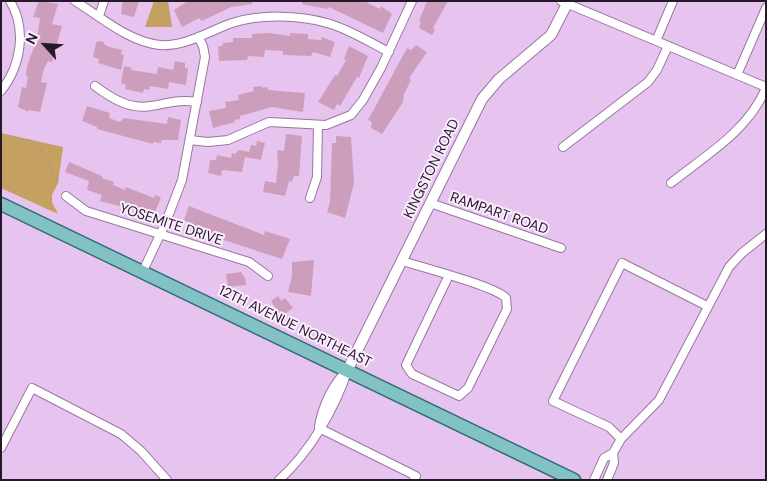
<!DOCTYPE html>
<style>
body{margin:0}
#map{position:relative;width:767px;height:481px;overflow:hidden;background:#e7c4ef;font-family:"DM Sans",sans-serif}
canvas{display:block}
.frame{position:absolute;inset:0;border:2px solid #251828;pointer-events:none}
.north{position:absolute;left:20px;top:20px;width:50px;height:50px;-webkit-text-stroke:4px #fcedff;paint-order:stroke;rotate:296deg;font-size:14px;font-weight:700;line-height:20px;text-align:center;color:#251828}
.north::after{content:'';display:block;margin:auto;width:18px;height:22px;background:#251828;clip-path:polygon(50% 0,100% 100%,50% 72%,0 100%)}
</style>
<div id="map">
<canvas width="767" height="481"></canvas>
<div class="frame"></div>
<div class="north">N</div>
</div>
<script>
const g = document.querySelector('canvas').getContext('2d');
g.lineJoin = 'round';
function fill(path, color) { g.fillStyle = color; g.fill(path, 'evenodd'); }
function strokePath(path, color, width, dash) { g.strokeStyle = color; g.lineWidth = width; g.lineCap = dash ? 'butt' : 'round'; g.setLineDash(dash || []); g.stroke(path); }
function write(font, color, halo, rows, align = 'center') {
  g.font = font + ' "DM Sans",sans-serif'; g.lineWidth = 4; g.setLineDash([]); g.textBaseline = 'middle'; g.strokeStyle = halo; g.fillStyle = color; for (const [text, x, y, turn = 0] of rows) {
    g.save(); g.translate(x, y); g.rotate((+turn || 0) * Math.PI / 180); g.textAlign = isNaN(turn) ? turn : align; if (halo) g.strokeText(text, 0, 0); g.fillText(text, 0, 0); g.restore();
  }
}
const green = new Path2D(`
 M154,1h14l4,26h-27z
 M1,133l62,14 -5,36 -6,12v7l6,12 -57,-26z`);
const building = new Path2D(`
 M39,1l19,3 -6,20 10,2 -10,36 -4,-1 -4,8 -3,13 6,1 -7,29 -12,-2v2l-10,-5 4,-20 4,1 2,-11 -2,-1 1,-10 10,-27 3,-21 -7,-1z
 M123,1h16l-5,16 -13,-3z
 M188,1h64v3l-21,3 -29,14 -3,-3 -17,9 -8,-17z
 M302,1h62l16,8 1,-3 11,8 -9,19 -54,-26 -1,2 -26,-5z
 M427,1h21l-15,27 2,2 -3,5 -13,-7 2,-6 -2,-1z
 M268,33l22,3v-3l18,1v5l13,1 1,-3 13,5 -5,15 -17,-5 -2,4 -28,-1v-4l-18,-1 -1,7 -16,-1 -1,4 -28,1 -1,-14 5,-2v-2l10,-1v-4h19v-4z
 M99,41l5,1v2l5,3 13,3 -1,4 3,1 -3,15 -23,-7 1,-4 -6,-2 3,-14z
 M416,45l11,7 -18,26 2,2 -7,14 -1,8 -21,32 -11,-6 1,-6 -4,-2 39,-72 4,2z
 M349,46l19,10 -9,22 -2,-1 -17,29 -3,-2 -3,6 -16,-8 17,-27 2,1 9,-16 -2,-1z
 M175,61l10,2v5h3l-2,17 -17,-3 -1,7 -18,-3 -1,4 -5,-1 -1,4 -18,-4 1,-4 -5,-2 3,-17 8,2 -1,2 26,4 1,-7 15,3z
 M262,86v2l5,-1 1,3 37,3 -2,19 -31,-5 -32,9v3l-6,1 1,2 -22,6 -4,-17 17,-3 -1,-6 14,-2 -1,-5 16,-4 -1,-4z
 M87,106l23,7 -1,5 11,4 4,-4 43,6 1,-7 13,3 -3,20h-17v3l-8,-1v2l-56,-15v-2l-15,-6z
 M286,134l16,2 -3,40h-5l-2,6 -3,-1 -4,15 -22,-4 2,-11 11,2 2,-19 -1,-14 7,1z
 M336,136l15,1 3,46 -9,35 -18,-6 3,-10 2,-59h4z
 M257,141l8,2 -4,17 -16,-3 -3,15 -20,-2 -1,6 -13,-3 2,-13h6l1,-5 14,3 1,-5 3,1 4,-4 10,2 2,-7 5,1z
 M69,162l33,14v2l12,4 -1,3 12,5 1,-3 28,11 1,-3 6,2 -7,18 -54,-14 2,-6 -15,-5 2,-9 -24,-9z
 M189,206l75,29 1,-4 25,8 -8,20 -95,-31 2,-6 -5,-2z
 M314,260l-3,36 -23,-4 4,-16v-14z
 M241,272l4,6 1,7 -18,2 -2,-13z
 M278,296l3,5 4,-3 8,10 -12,9 -10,-16z`);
const path = new Path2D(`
 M14,146c20,-25 38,25 45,38`);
const minor = new Path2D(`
 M75,1c26,16 54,41 85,44 25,2 49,-14 72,-22 28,-9 67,-8 95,0 22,6 42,19 62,29
 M561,1l205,86
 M99,16l5,-15
 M656,41l17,-40
 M737,75l29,-67
 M95,86c16,12 35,24 56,20 19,-3 27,-7 46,-4
 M1,91c20,-25 26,-62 9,-90
 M190,140l18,2 20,-2 41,-18 57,3 25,-10 12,-15 18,-32 31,-67
 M563,147l85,-65 9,-12 11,-24
 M671,183c35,-28 77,-52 95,-95
 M66,196l20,15 163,51 19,14
 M310,198l7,-21 1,-52
 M430,203l131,45
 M402,261c19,6 93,25 104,37l1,11 -39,79 -9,8 -47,-22 -6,-9 43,-90
 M143,271l23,-49 16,-42 23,-123 -2,-11 -5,-9
 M319,426c4,-21 13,-40 28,-56
 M319,428l97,48 -2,4
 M621,439l-12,-12 -56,-26 69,-138 85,43
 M1,448l31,-60 89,46 20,17 26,29
 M279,480c31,-28 56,-71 69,-111
 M594,480l10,-22 9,-5 8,-14 38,-39 70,-133 13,-14 24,-19
 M607,480l7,-17 -1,-10`);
const tertiary = new Path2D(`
 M348,369l134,-270 17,-20 52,-44 16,-31`);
const primary = new Path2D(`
 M1,204l573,276`);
const streetNames = [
 ["KINGSTON ROAD",432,169,-64],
 ["RAMPART ROAD",499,214,19],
 ["YOSEMITE DRIVE",171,225,18],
 ["12TH AVENUE NORTHEAST",295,327,26]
];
fill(green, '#c4a061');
fill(building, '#cd9dbc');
strokePath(minor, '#98779f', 10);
strokePath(tertiary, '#98779f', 12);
strokePath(primary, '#2b6b74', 15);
strokePath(path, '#a78bad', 1, [4, 4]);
strokePath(minor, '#fff', 8);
strokePath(tertiary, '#fff', 10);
strokePath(primary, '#82c1c4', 12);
write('14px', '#251828', '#fcedff', streetNames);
</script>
